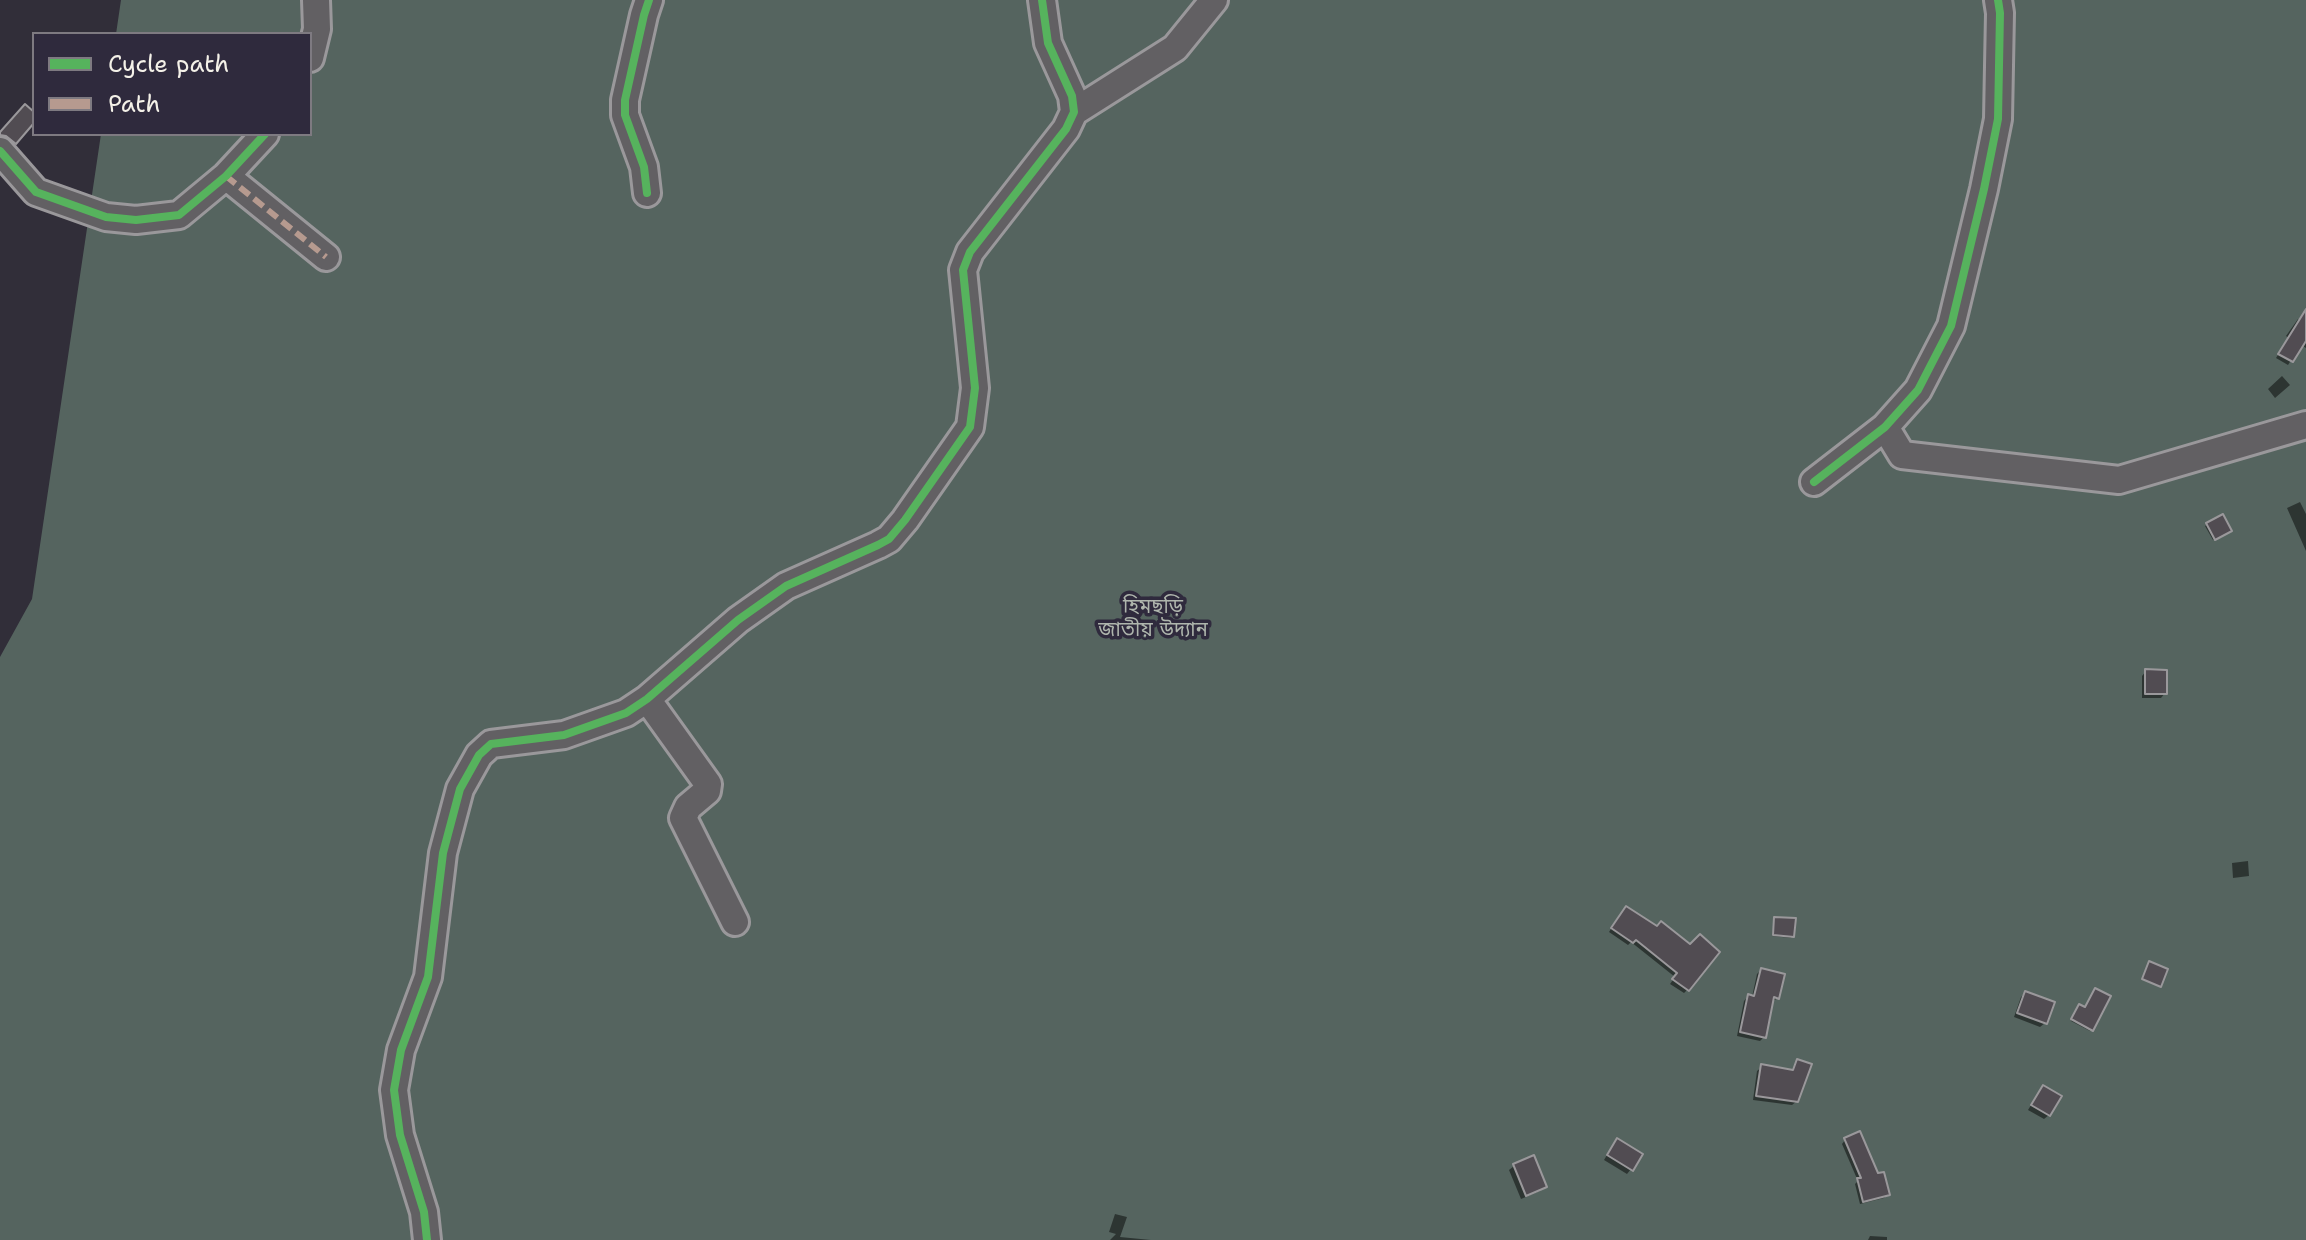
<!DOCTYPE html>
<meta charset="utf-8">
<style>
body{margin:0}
#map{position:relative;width:2306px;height:1240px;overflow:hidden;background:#312e39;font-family:"Shantell Sans",sans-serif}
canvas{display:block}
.legend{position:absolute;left:32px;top:32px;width:280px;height:104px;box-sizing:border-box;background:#2f2a3d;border:2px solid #7e7a81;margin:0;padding:10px 14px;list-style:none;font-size:24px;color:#f4f1e8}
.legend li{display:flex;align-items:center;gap:16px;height:40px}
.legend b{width:40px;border:2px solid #7e7a81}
</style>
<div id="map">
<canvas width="2306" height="1240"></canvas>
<ul class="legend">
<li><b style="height:10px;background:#56b35d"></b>Cycle path</li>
<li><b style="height:10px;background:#b69a8f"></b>Path</li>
</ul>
</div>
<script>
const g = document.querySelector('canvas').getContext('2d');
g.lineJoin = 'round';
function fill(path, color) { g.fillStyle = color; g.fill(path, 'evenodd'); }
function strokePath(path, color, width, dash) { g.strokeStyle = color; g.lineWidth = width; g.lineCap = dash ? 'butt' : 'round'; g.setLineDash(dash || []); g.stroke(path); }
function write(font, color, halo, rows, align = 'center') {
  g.font = font + ' "Shantell Sans","Noto Sans Bengali",sans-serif'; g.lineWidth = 7; g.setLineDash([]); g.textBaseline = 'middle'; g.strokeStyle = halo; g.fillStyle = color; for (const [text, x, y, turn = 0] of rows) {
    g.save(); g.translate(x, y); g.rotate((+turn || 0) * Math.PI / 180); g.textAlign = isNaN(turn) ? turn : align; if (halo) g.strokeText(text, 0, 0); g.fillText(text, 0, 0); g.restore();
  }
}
const green = new Path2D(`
 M121,0h2185v1240h-2306v-583l32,-58 69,-465h209v-100h-194z`);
const shadow = new Path2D(`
 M34,115v5l-24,27 -10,-7v-6z
 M2298,319l8,4v25l-5,-3 -13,20 -12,-7 13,-20 -3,-2z
 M2282,376l8,9 -15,13 -7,-9z
 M2300,502l6,12v37l-19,-43z
 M2222,516l6,16 -15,8 -8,-14z
 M2146,671l19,22 -4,5h-19v-22z
 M2248,861l1,15 -16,2 -1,-15z
 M1622,912l68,34 -3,44 -3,3 -14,-9 5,-7 -44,-35 -3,3 -19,-13z
 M1775,919l17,17 -1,2 -19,-2z
 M1761,970l17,28 -7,4 -7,35 -4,4 -23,-5 7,-35 4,-5 4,1 5,-23z
 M2026,993l19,30 -5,4 -26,-10 7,-20z
 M2078,1008l14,22 -2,1 -19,-10z
 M1798,1061l-1,40 -5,4 -39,-5 4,-29 5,-4 29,4z
 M2039,1092l10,23 -5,4 -16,-9z
 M1845,1140l43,54 -4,4 -24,6 -5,-20 3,-3 -16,-37z
 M1613,1145l18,24 -4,5 -23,-14z
 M1514,1166l31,20 -5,5 -19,8 -12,-29z
 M1115,1214l12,3 -7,20 31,3h-41l6,-6 -7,-2z
 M1870,1236l17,1v3h-19z`);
const building = new Path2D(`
 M25,104l9,8v11l-18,21 -10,-8 -6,-1v-3z
 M2306,309v32l-13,21 -15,-8z
 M2223,514l9,17 -17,9 -9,-17z
 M2145,669l22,1v24h-22z
 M1626,906l31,20 4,-5 29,23 10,-10 20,18 -31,39 -17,-12 5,-6 -41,-33 -3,3 -22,-15z
 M1774,917l22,1 -2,19 -21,-2z
 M2149,961l19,8 -7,18 -19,-8z
 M1761,968l24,6 -6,25 -5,-2 -8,41 -26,-6 8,-38 6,2z
 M2095,988l16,8 -18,35 -22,-12 8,-15 6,3z
 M2025,991l30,11 -8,22 -30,-11z
 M1797,1059l15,5 -14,38 -42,-6 5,-32 32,6z
 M2043,1085l19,11 -12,20 -19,-11z
 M1860,1131l18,42 6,-1 6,23 -27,7 -6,-24h4l-17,-40z
 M1617,1138l26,16 -10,17 -26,-16z
 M1534,1155l13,32 -21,9 -13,-32z`);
const minor = new Path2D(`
 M310,58l7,-29 -1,-29
 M1074,112l101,-64 39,-48
 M0,151l36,41 70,25 30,3 43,-5 47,-39 39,-42
 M226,176l100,81
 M647,193l-3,-26 -19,-52v-15l19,-85 5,-15
 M1885,427l17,28 217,25 187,-55
 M1814,482l71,-55 33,-37 33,-64 33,-137 14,-70 2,-106 -2,-13
 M647,699l61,85 -1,7 -19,16 -5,11 52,104
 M427,1240l-3,-28 -24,-77 -6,-45 7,-40 27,-73 15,-124 17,-64 19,-34 12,-11 73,-9 62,-22 21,-14 91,-79 48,-34 92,-41 11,-6 16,-19 65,-93 5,-39 -12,-118 7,-18 96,-123 8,-17 -2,-16 -24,-53 -6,-43`);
const quiet = new Path2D(`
 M226,176l100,81`);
const cycleway = new Path2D(`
 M0,151l36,41 70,25 30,3 43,-5 47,-39 39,-42
 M647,193l-3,-26 -19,-52v-15l19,-85 5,-15
 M1814,482l71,-55 33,-37 33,-64 33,-137 14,-70 2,-106 -2,-13
 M427,1240l-3,-28 -24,-77 -6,-45 7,-40 27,-73 15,-124 17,-64 19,-34 12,-11 73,-9 62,-22 21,-14 91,-79 48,-34 92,-41 11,-6 16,-19 65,-93 5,-39 -12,-118 7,-18 96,-123 8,-17 -2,-16 -24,-53 -6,-43`);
const parkNames = [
 ["হিমছড়ি",1153,608],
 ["জাতীয় উদ্যান",1153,631]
];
fill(green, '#55645f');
fill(shadow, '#0007');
fill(building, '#514c52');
strokePath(building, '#9a989b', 2);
strokePath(minor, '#9a989b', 32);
strokePath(minor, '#626063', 26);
strokePath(quiet, '#b69a8f', 6, [12, 6]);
strokePath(cycleway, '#56b35d', 8);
write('20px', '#afb6ad', '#2f2a3d', parkNames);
</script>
